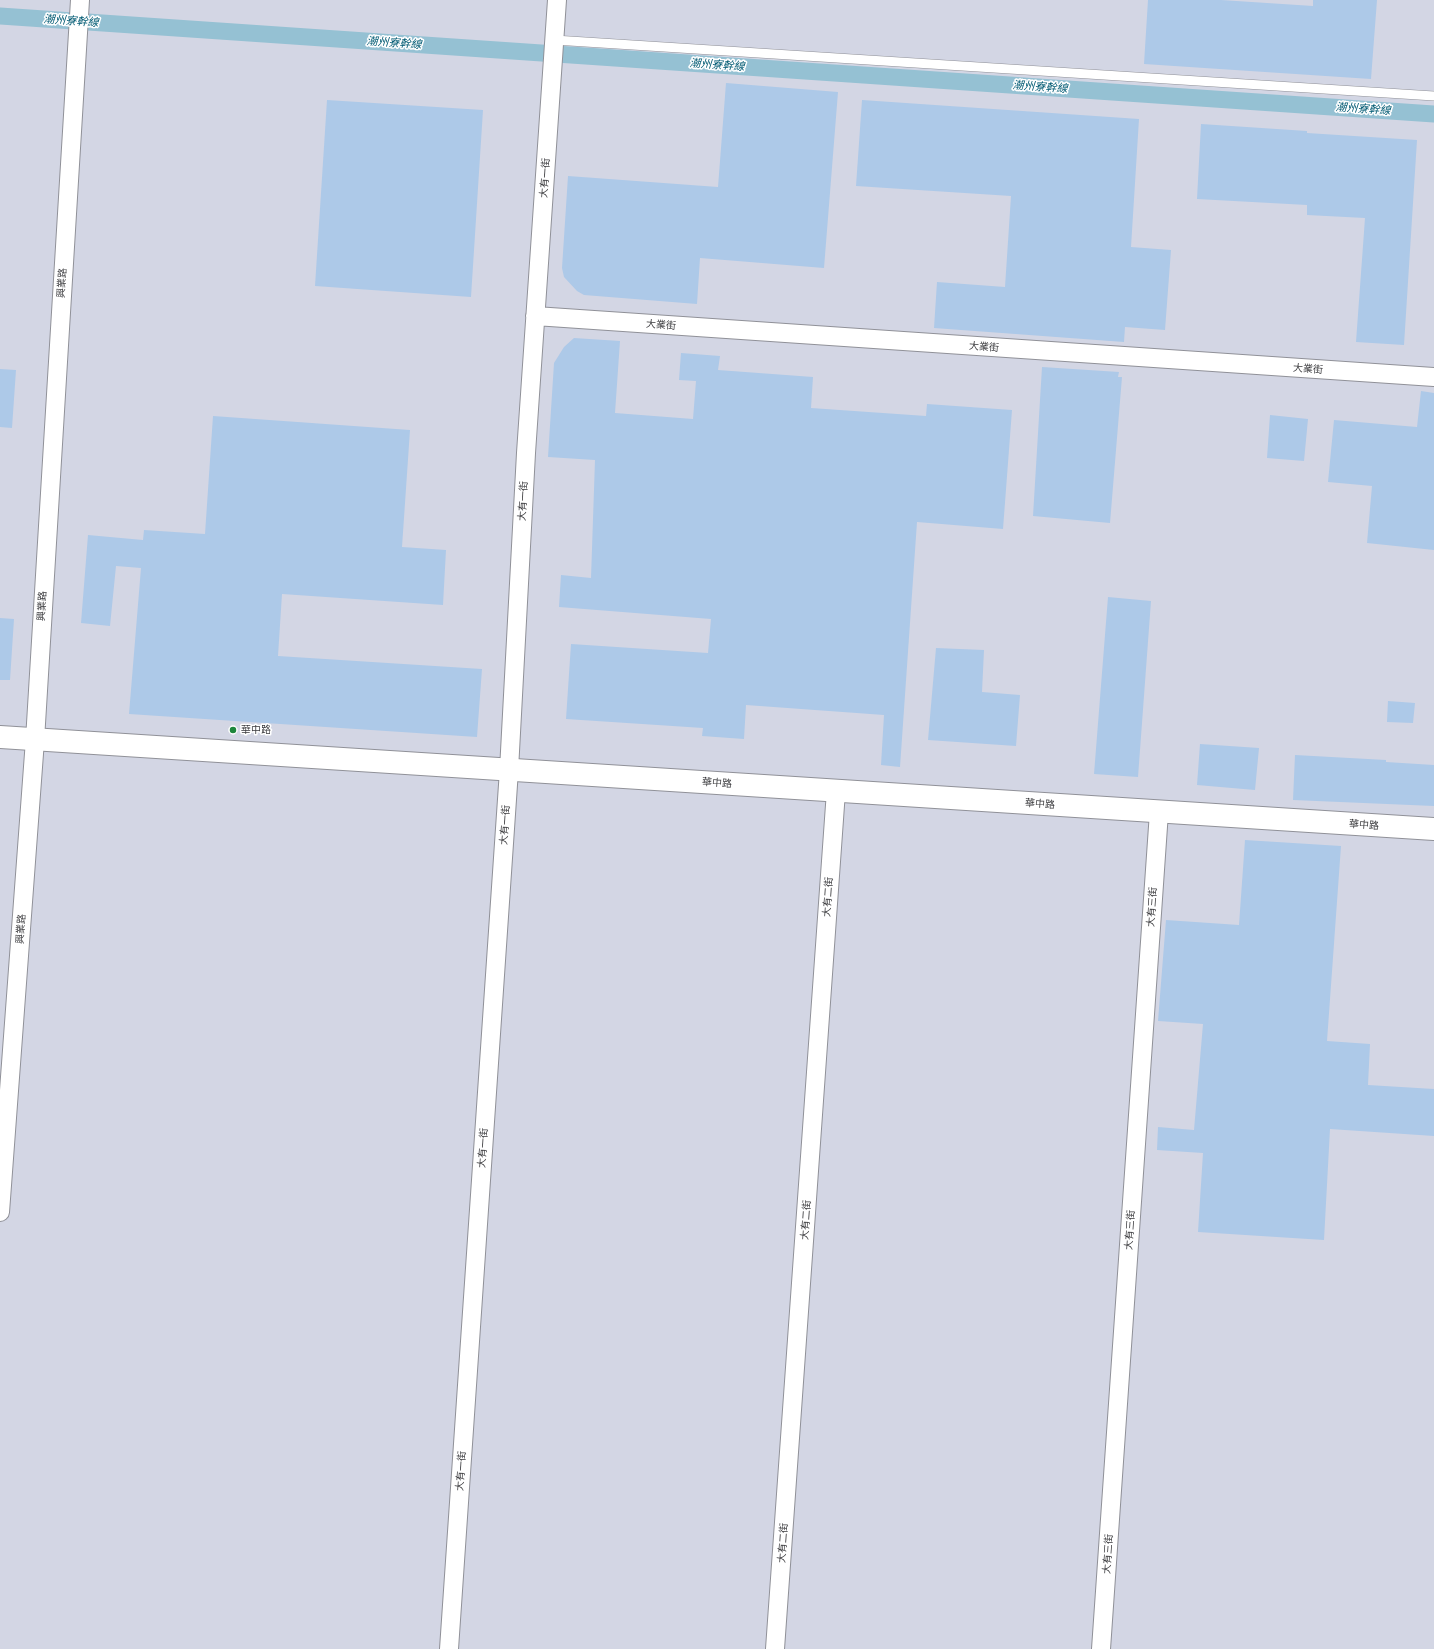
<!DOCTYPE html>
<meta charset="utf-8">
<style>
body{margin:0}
canvas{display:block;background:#e1e3ea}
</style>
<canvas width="1434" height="1649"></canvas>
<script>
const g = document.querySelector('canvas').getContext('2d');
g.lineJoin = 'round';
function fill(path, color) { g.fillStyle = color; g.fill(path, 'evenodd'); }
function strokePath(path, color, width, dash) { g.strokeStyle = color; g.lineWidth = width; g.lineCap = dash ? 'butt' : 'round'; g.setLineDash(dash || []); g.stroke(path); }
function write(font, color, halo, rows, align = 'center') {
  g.font = font + ' "Asap Condensed","Noto Sans TC",sans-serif'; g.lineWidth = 3; g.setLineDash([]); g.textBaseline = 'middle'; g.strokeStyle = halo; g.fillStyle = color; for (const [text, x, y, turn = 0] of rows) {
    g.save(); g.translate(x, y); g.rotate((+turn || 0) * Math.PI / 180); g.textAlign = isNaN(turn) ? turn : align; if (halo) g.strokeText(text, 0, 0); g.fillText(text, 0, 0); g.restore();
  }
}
const built = new Path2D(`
 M0,0h1434v1649h-1434z`);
const canal = new Path2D(`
 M0,16l1434,98`);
const building = new Path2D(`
 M1148,0h73l92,6v-6h64l-6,79 -227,-15z
 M726,83l112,9 -14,176 -124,-10 -3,46 -113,-9 -7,-4 -13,-14 -2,-9 6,-92 150,11z
 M327,100l156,10 -12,187 -156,-11z
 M862,100l277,19 -8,128 40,3 -6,80 -40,-3 -1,15 -190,-14 3,-46 68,5 6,-91 -155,-10z
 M1201,124l106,7v2l110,7 -13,205 -48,-3 9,-124 -58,-3v-10l-110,-6z
 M574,338l46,3 -5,72 78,6 3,-38 -17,-1 2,-27 39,3 -2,14 95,7 -2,31 115,8 1,-12 85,6 -9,119 -86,-7 -17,245 -19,-2 3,-50 -138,-10 -2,34 -42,-3 1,-8 -137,-9 5,-75 137,9 3,-34 -152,-12 2,-32 30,3 4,-118 -47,-3 6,-94 10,-16z
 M1042,367l77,5 -1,5h4l-12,146 -77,-7z
 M0,369l16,1 -4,58 -12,-1z
 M1421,391l13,2v157l-67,-7 5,-57 -44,-4 6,-62 83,7z
 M1270,415l38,4 -4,42 -37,-3z
 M213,416l197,14 -8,117 44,3 -3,55 -161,-11 -4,62 204,13 -5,68 -348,-23 12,-146 -25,-2 -6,60 -29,-3 7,-88 55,5 1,-10 61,4z
 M1108,597l43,4 -13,176 -44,-3z
 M0,618l14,1 -4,61h-10z
 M936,648l48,2 -2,42 38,3 -4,51 -88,-6z
 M1388,701l27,2 -2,20 -26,-1z
 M1200,744l59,4 -4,42 -58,-5z
 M1295,755l91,5v2l48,3v41l-141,-6z
 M1245,840l96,6 -14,195 43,3 -2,41 66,4v47l-104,-7 -6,111 -126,-8 5,-79 -46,-3 1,-23 36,3 9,-106 -45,-3 8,-101 73,5z`);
const service = new Path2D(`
 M554,40l880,56`);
const minor = new Path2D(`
 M535,316l899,61
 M0,1212l35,-472 45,-740
 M449,1649l60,-879 17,-317 31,-453
 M775,1649l61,-858
 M1101,1649l58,-837`);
const tertiary = new Path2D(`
 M0,737l1434,92`);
const markers = [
 [233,730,4,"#1e863b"]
];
const streetNames = [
 ["大有一街",545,178,-86],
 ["興業路",62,283,-86],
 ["大業街",661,325,4],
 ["大業街",984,347,4],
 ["大業街",1308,369,4],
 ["大有一街",523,501,-87],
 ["興業路",42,606,-87],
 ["華中路",717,783,4],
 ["華中路",1040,804,4],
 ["大有一街",505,825,-86],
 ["華中路",1364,825,4],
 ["大有二街",828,897,-86],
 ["大有三街",1152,907,-86],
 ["興業路",21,929,-86],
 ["大有一街",483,1148,-86],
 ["大有二街",806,1220,-86],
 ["大有三街",1130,1230,-86],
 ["大有一街",461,1471,-86],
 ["大有二街",783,1543,-86],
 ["大有三街",1108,1554,-86]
];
const poiNames = [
 ["華中路",241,730]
];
const waterNames = [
 ["潮州寮幹線",71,21,4],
 ["潮州寮幹線",394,43,4],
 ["潮州寮幹線",717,65,4],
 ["潮州寮幹線",1040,87,4],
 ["潮州寮幹線",1363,109,4]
];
fill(built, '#d3d6e4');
strokePath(canal, '#95c1d3', 17);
fill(building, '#adc9e8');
strokePath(service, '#909198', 10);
strokePath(minor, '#909198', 20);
strokePath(tertiary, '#909198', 24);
strokePath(service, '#fff', 9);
strokePath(minor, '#fff', 18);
strokePath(tertiary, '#fff', 22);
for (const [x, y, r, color] of markers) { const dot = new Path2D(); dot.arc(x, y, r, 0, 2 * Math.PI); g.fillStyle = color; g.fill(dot); strokePath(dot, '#fff', 1.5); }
write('10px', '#39393c', '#fff', streetNames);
write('10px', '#39393c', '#fff', poiNames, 'left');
write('italic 11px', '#005a73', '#fff', waterNames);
</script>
